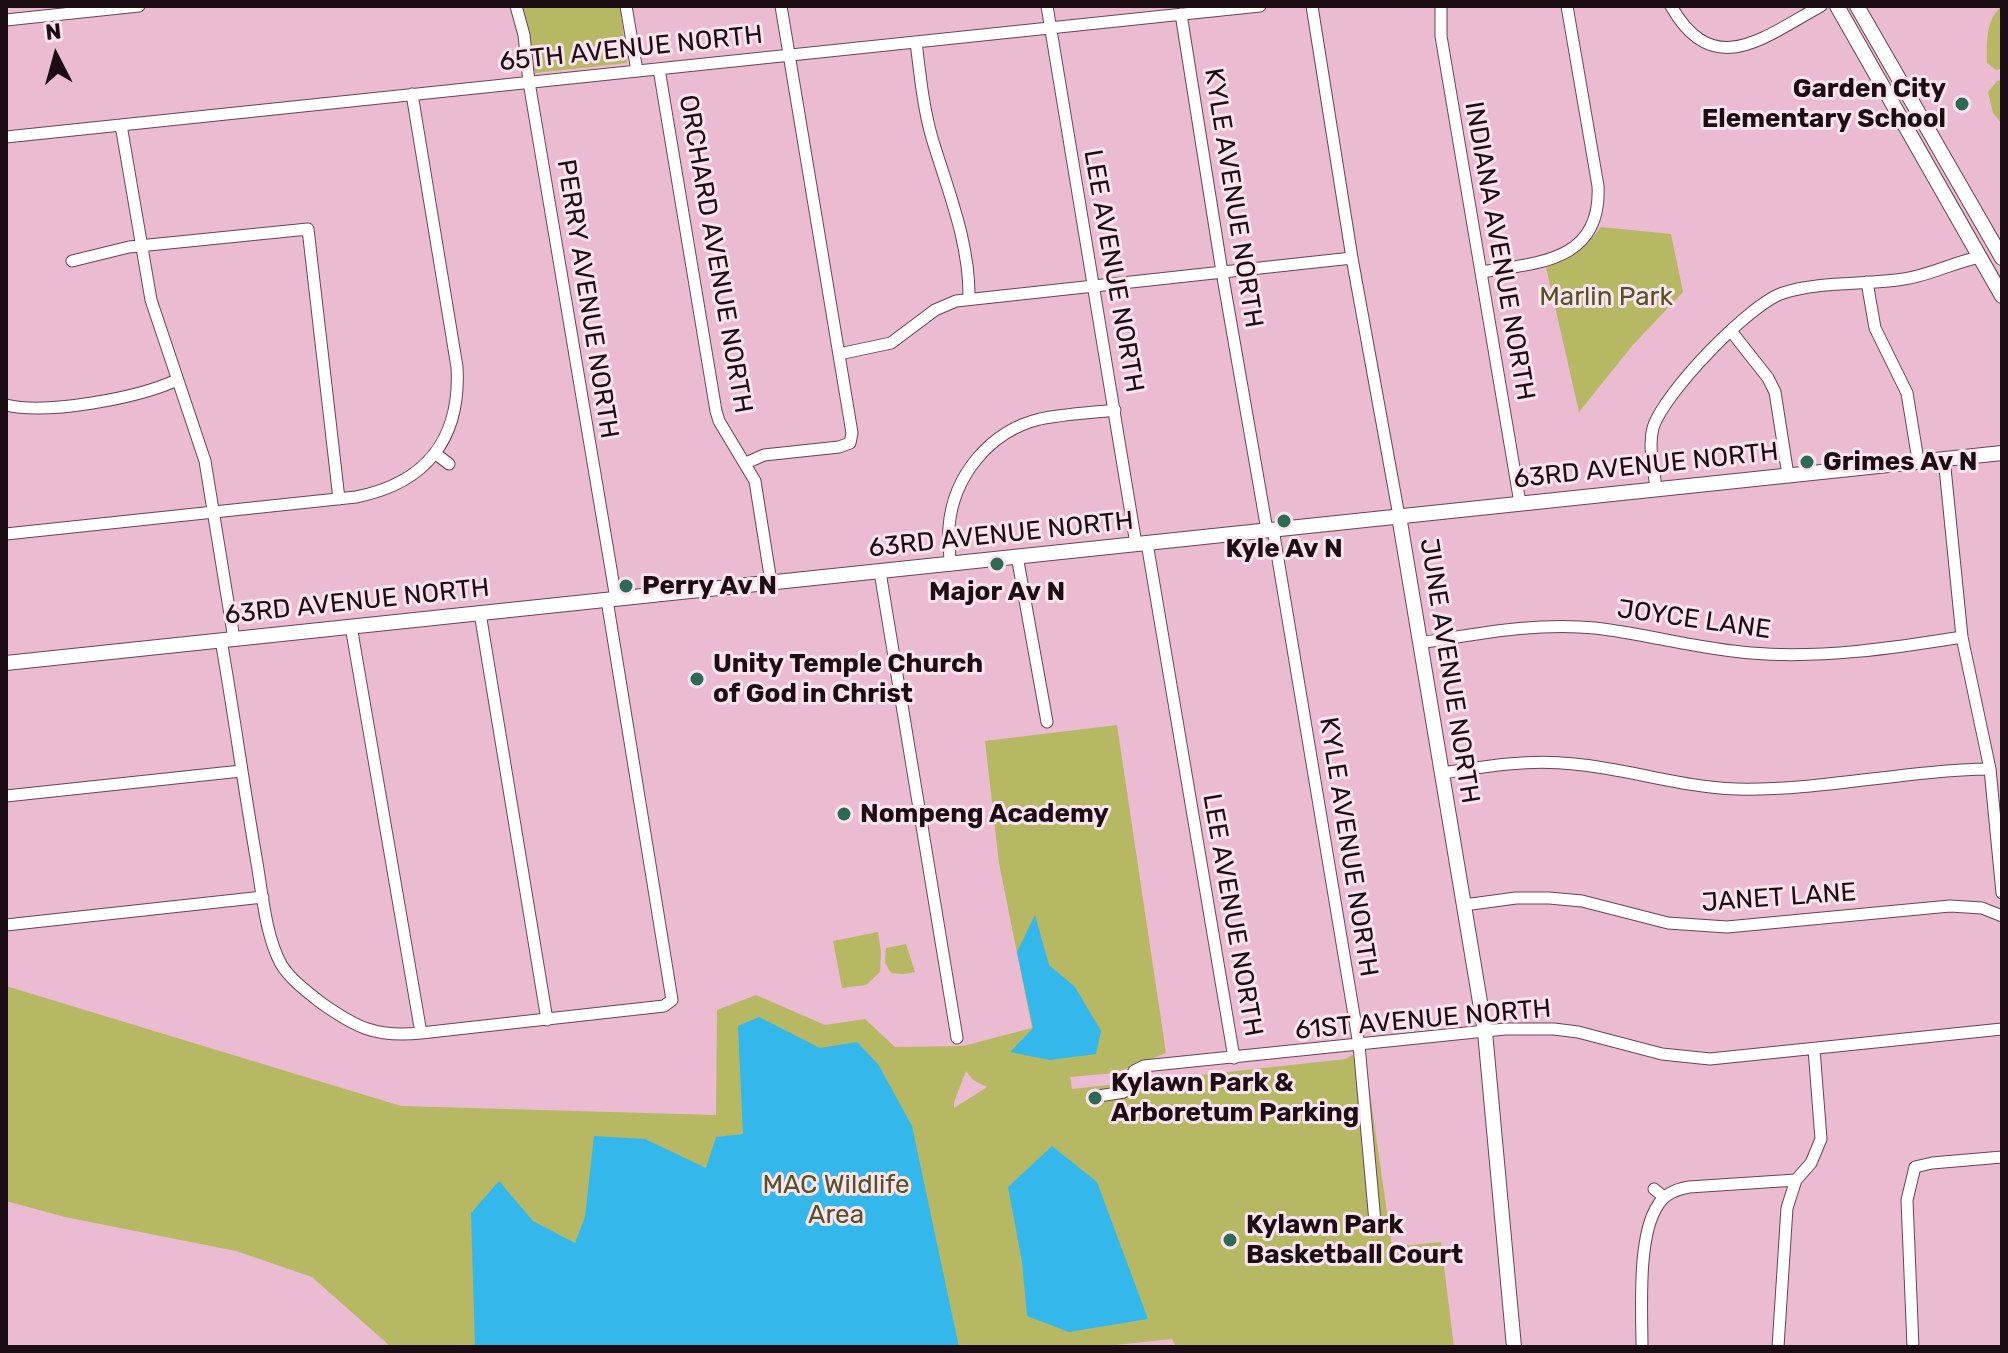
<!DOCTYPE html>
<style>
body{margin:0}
#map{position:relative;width:2008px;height:1353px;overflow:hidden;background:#ebbbd1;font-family:Rubik,sans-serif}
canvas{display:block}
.frame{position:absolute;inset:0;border:8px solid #1c0c14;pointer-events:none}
.north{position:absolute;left:16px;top:16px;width:80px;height:80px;-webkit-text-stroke:6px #fde4ee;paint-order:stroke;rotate:354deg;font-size:22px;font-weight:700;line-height:32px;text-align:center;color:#1c0c14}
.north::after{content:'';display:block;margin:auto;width:28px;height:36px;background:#1c0c14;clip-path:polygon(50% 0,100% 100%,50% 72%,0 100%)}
</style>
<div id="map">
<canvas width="2008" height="1353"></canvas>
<div class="frame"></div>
<div class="north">N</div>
</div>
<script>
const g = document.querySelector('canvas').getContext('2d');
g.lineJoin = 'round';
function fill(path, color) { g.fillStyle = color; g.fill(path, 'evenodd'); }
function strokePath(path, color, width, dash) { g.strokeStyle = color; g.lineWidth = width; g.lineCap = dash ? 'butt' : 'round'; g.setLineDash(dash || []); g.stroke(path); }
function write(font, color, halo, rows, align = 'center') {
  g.font = font + ' Rubik,sans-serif'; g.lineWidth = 6; g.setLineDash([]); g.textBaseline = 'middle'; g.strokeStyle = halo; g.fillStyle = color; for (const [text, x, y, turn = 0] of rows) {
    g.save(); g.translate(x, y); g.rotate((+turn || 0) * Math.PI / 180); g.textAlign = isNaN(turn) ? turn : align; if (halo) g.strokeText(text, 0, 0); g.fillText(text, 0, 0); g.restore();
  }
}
const green = new Path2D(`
 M522,6h98l7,57 -92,10z
 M2002,6v63l-6,1 -9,-7c0,-20 -2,-43 15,-57z
 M2002,80v44l-9,-11 -5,-21 9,-11z
 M1601,227l70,7 12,58 -51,54 -53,66 -33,-145c27,-9 38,-18 55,-40z
 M1117,725l49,328 -51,20 -45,4 2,12 274,-30 6,-4 13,4 27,188 49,-5 13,105h-278l-4,-8 -75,8h-706l-79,-70 -76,-26 -171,-34 -59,-16v-215l395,120 315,9 1,-105 39,-15 69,30 40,-6 30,28 68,-1 69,-18 -33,-165 -14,-122zM966,1071l7,9 14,7 -33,21v-6z
 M878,932l3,20 -1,20 -14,13 -24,3 -9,-47z
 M906,944l9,28 -11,2 -13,-1 -6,-10 1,-15z`);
const water = new Path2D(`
 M1035,915l14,50 26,22 26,44 -5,23 -46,6 -40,-8 23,-24 -16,-76z
 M759,1017l61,31 37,-6 21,22 34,62 47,221h-484l-4,-134 28,-32 34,40 42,22 10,-26 9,-81 51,3 61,29 10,-31 27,-3 -5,-108z
 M1052,1146l45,36 51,137 -79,13 -42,-16 -5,-54 -14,-75z`);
const minor = new Path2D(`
 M516,6l8,29 5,47 87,517
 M626,6l11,65
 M1047,6l89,538
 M1312,6l40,252 47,258
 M1441,6v30l79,467
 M1671,6c43,76 94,30 150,0
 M1181,14l41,258 45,258
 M6,20l133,-14
 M916,42c4,32 7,65 16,96 16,53 38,105 37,161
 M659,69l57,342 3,10 36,60 16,101
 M121,125l30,175 54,161 29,178
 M6,137l1254,-131
 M72,261l57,-14 179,-18 31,270
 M1481,272c56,-9 121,-10 117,-86l-31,-180
 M1867,282l8,46 32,65 11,67
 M1731,331l37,47 7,14 13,83
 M839,354l52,-11 44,-33 21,-9 396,-43
 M6,405c41,10 132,-7 171,-25
 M436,454l13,10
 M1944,458l18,179 28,132 12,124
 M746,463l18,-8 75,-8 11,-4 2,-10 -71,-427
 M1656,489c-2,-20 -8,-42 -3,-61 10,-34 96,-124 130,-135 36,-12 83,-8 121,-14 27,-4 50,-17 76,-22
 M1273,529l86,516 16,177
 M6,534l350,-37c71,-14 105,-59 101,-130l-45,-273
 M1147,543l87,515
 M1017,556l30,166
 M950,565c0,-13 -2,-26 -1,-38 4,-51 41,-96 91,-108 24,-5 50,-6 75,-9
 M880,572l77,466
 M480,613l67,407
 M351,626l70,407
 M221,640c13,74 23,149 36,223 5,30 9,74 24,101 9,15 25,27 39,38 35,25 56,36 101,31l243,-27 8,-6 -65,-400
 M1420,643c58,-9 116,-21 175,-15 52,6 103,21 156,25 69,6 143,-5 211,-16
 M1442,773c44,-7 87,-14 132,-9 55,5 107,23 162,25 85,2 169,-19 254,-20
 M6,796l235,-25
 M1464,905l52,-7h33l33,3 86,22 59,4 223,-21 32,2 20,8
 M6,925l257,-28
 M1099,1096l25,-4 10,-21 10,-5 361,-37h49l24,3 84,22 48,5 292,-30
 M1654,1189l10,8
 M1642,1347c0,-37 -5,-111 16,-142 7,-12 19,-16 31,-18l107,-7
 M1778,1347l9,-139 9,-28 15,-17 10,-24 -7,-90
 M1913,1347l-6,-147 8,-33 17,-4 70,-6`);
const tertiary = new Path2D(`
 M1399,516l86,516 29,315
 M6,663l1996,-210`);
const secondary = new Path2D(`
 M1837,6l165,290
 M1857,6l145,252`);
const markers = [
 [1962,104,8,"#2c6a56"],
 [1807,462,8,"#2c6a56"],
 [1284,521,8,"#2c6a56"],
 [997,564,8,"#2c6a56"],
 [626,586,8,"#2c6a56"],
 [697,679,8,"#2c6a56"],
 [844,814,8,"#2c6a56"],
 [1095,1098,8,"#2c6a56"],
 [1230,1240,8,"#2c6a56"]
];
const streetNames = [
 ["65TH AVENUE NORTH",631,49,-6],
 ["KYLE AVENUE NORTH",1233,198,81],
 ["INDIANA AVENUE NORTH",1499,251,80],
 ["ORCHARD AVENUE NORTH",715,254,80],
 ["LEE AVENUE NORTH",1113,271,80],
 ["PERRY AVENUE NORTH",587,299,81],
 ["63RD AVENUE NORTH",1646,466,-6],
 ["63RD AVENUE NORTH",1001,535,-6],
 ["63RD AVENUE NORTH",357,602,-6],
 ["JOYCE LANE",1694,620,8],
 ["JUNE AVENUE NORTH",1449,671,81],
 ["KYLE AVENUE NORTH",1348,847,81],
 ["JANET LANE",1779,898,-4],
 ["LEE AVENUE NORTH",1232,915,80],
 ["61ST AVENUE NORTH",1423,1020,-5]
];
const poiNames = [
 ["Garden City",1946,89,"right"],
 ["Elementary School",1946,119,"right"],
 ["Grimes Av N",1823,462],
 ["Kyle Av N",1284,549,"center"],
 ["Perry Av N",642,586],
 ["Major Av N",997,592,"center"],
 ["Unity Temple Church",713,664],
 ["of God in Christ",713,694],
 ["Nompeng Academy",860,814],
 ["Kylawn Park &",1111,1083],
 ["Arboretum Parking",1111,1113],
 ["Kylawn Park",1246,1225],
 ["Basketball Court",1246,1255]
];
const parkNames = [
 ["Marlin Park",1606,297],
 ["MAC Wildlife",836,1185],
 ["Area",836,1215]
];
fill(green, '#b6b863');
fill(water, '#34b8ec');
strokePath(minor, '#694255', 13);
strokePath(tertiary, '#694255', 16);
strokePath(secondary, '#694255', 16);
strokePath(minor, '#fff', 11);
strokePath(tertiary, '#fff', 14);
strokePath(secondary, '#fff', 14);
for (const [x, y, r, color] of markers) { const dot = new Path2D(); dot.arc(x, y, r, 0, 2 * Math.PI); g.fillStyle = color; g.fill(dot); strokePath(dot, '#fde4ee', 3); }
write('26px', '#1c0c14', '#fde4ee', streetNames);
write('bold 26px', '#1c0c14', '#fde4ee', poiNames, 'left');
write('26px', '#515225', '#fde4ee', parkNames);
</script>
